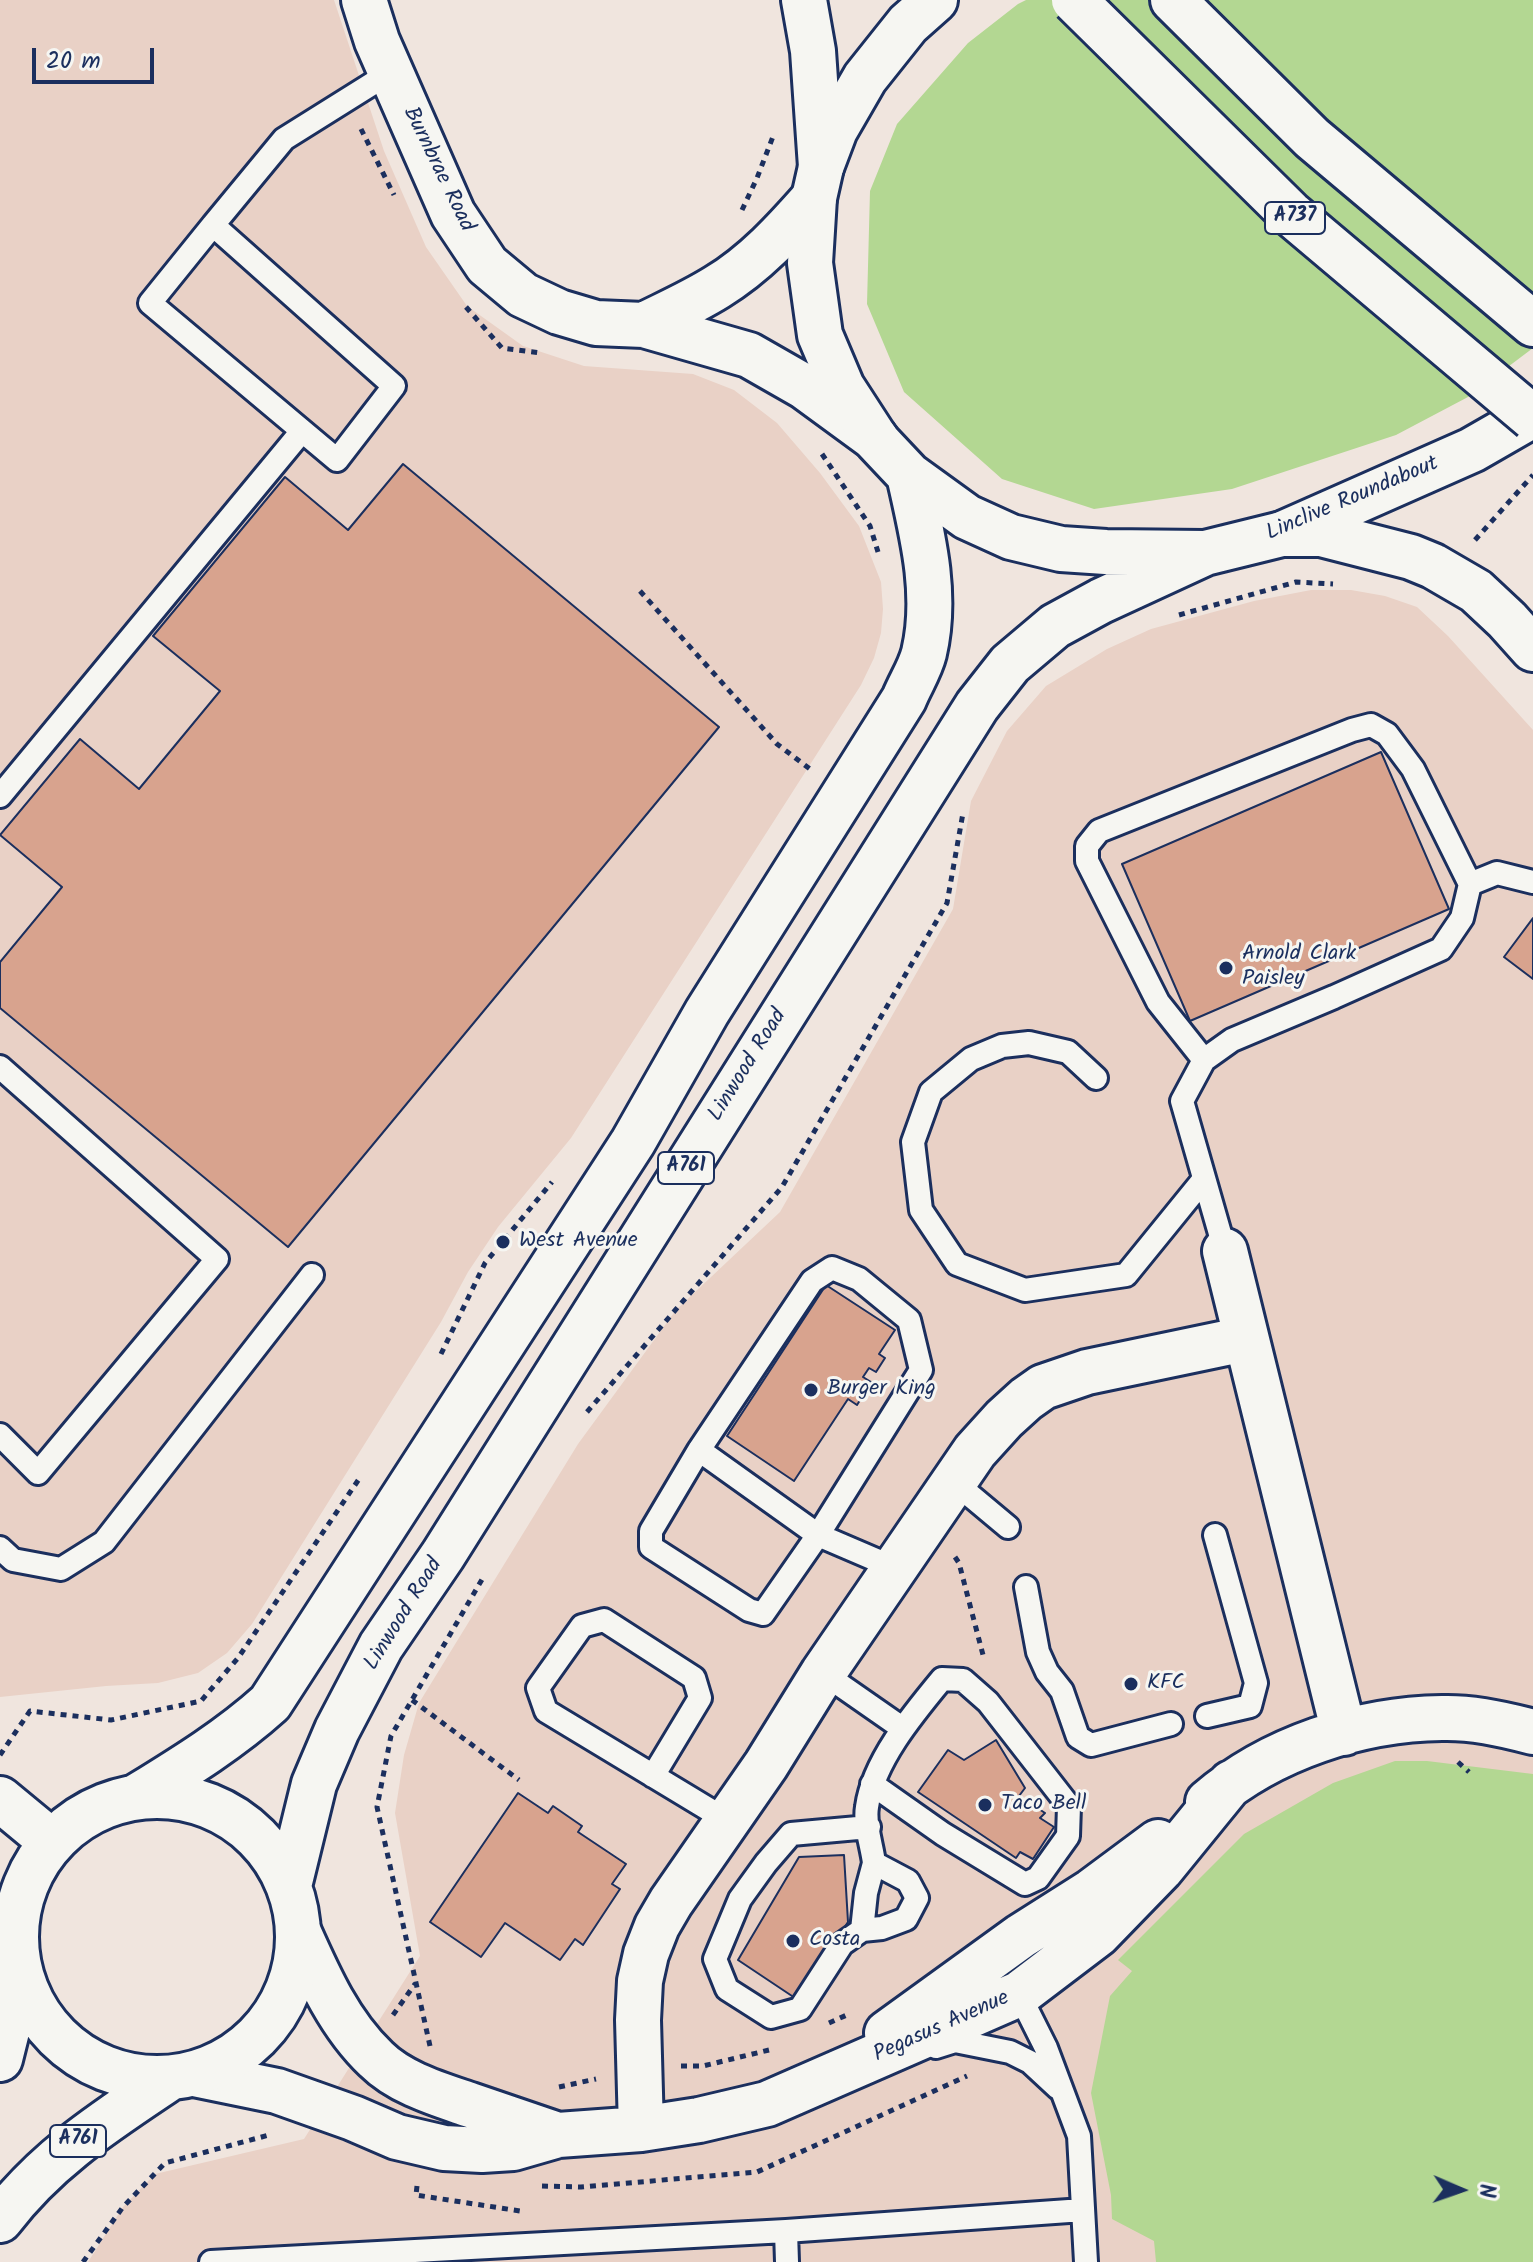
<!DOCTYPE html>
<style>
body{margin:0}
#map{position:relative;width:1533px;height:2262px;overflow:hidden;background:#f0e5de;font-family:Kalam,sans-serif}
canvas{display:block}
.north{position:absolute;left:1421px;top:2150px;width:80px;height:80px;-webkit-text-stroke:6px #f6f6f2;paint-order:stroke;rotate:92deg;font-size:22px;font-weight:700;line-height:32px;text-align:center;color:#1b2f5e}
.north::after{content:'';display:block;margin:auto;width:28px;height:36px;background:#1b2f5e;clip-path:polygon(50% 0,100% 100%,50% 72%,0 100%)}
.scale{position:absolute;left:32px;top:48px;width:122px;height:36px;box-sizing:border-box;border:4px solid #1b2f5e;border-top:0;padding-left:10px;font-size:24px;line-height:28px;white-space:nowrap;color:#1b2f5e;-webkit-text-stroke:6px #f6f6f2;paint-order:stroke}
</style>
<div id="map">
<canvas width="1533" height="2262"></canvas>
<div class="north">N</div>
<div class="scale">20 m</div>
</div>
<script>
const g = document.querySelector('canvas').getContext('2d');
g.lineJoin = 'round';
function fill(path, color) { g.fillStyle = color; g.fill(path, 'evenodd'); }
function strokePath(path, color, width, dash) { g.strokeStyle = color; g.lineWidth = width; g.lineCap = dash ? 'butt' : 'round'; g.setLineDash(dash || []); g.stroke(path); }
function write(font, color, halo, rows, align = 'center') {
  g.font = font + ' Kalam,sans-serif'; g.lineWidth = 6; g.setLineDash([]); g.textBaseline = 'middle'; g.strokeStyle = halo; g.fillStyle = color; for (const [text, x, y, turn = 0] of rows) {
    g.save(); g.translate(x, y); g.rotate((+turn || 0) * Math.PI / 180); g.textAlign = isNaN(turn) ? turn : align; if (halo) g.strokeText(text, 0, 0); g.fillText(text, 0, 0); g.restore();
  }
}
const built = new Path2D(`
 M0,0h334l50,151 42,96 41,59 56,40 61,20 109,8 41,16 43,33 43,50 39,53 22,56 2,27 -2,24 -7,25 -13,27 -290,453 -73,89 -30,45 -27,50 -189,302 -25,29 -29,20 -40,10 -52,3 -106,11z
 M1311,590h40l34,6 32,11 31,29 85,94v1532h-1445l35,-55 32,-33 149,-35 116,-183 -25,-143 9,-58 15,-52 159,-259 98,-134 104,-98 173,-303 18,-108 36,-70 39,-45 61,-37 44,-20 103,-28z`);
const green = new Path2D(`
 M1026,0h507v348l-65,49 -72,38 -164,54 -138,20 -92,-30 -98,-87 -37,-88 3,-113 27,-67 71,-81 50,-39z
 M1395,1761h32l106,13v488h-377l-2,-21 -42,-22 -1,-24 -20,-102 19,-97 22,-25 -14,-11 126,-126 89,-51z`);
const building = new Path2D(`
 M403,464l316,263 -431,520 -288,-239v-46l62,-75 -62,-52 80,-96 59,50 81,-98 -67,-55 132,-159 63,53z
 M1381,752l68,157 -259,112 -68,-157z
 M1533,918v61l-29,-22z
 M826,1285l69,45 -16,24 6,4 -9,14 -7,-4 -6,9 8,5 -14,23 -9,-6 -54,82 -67,-45z
 M996,1740l29,48 -6,8 26,17 -5,5 14,9 -21,32 -13,-7 -4,6 -98,-66 30,-42 16,10z
 M518,1793l30,20 5,-7 29,20 -4,6 48,32 -14,20 8,5 -37,56 -8,-6 -15,21 -55,-37 -24,34 -51,-35z
 M844,1855l4,67 -50,78 -60,-40 61,-103z`);
const path = new Path2D(`
 M361,129l33,66
 M742,210l15,-32 17,-44
 M466,307l36,41 39,5
 M822,454l48,72 8,26
 M1475,540l58,-65
 M640,591l137,153 33,25
 M1179,615l117,-33 37,2
 M441,1354l44,-91 67,-81
 M587,1412l195,-225 165,-284 16,-90
 M955,1557l4,6 24,92
 M412,1700l107,80
 M0,1755l30,-44 81,9 90,-19 37,-43 121,-179
 M1458,1762l11,10
 M393,2015l22,-31
 M829,2023l20,-9
 M430,2046l-53,-239 14,-71 93,-160
 M681,2066h22l66,-16
 M559,2087l37,-8
 M417,2186l-1,9 104,16
 M542,2186l39,1 176,-15 210,-96
 M83,2262l40,-55 42,-44 104,-28`);
const lane = new Path2D(`
 M213,225l-63,78 187,157 57,-74 -181,-161 71,-86 107,-67
 M0,796l302,-365
 M1470,884l27,-11 36,9
 M1204,1060l-46,-58 -71,-141v-15l12,-15 253,-101 19,-5 16,9 26,35 57,115 -8,34 -21,31 -107,48 -102,43 -28,20 -22,41 43,150
 M0,1067l217,192 -179,214 -38,-38
 M1096,1078l-28,-26 -39,-9 -27,3 -31,13 -40,33 -18,50 8,68 36,54 68,26 101,-15 78,-96
 M699,1450l119,85 -55,79 -14,-4 -98,-63v-16l48,-81 113,-169 20,-13 27,11 50,41 12,50 -103,165 77,33
 M953,1481l55,46
 M0,1548l13,12 48,9 43,-27 208,-267
 M1026,1587l12,65 9,20 15,19 16,46 13,8 80,-21
 M823,1673l79,55
 M1207,1716l43,-10 6,-23 -41,-148
 M653,1776l47,-78 -6,-20 -90,-58 -22,6 -44,62 8,23 182,110
 M872,1784l71,50 82,50 13,-6 30,-42 1,-30 -81,-104 -25,-22 -21,-1c-29,35 -69,83 -75,128 -3,17 5,39 7,56
 M862,1930l4,-37 8,-30 34,18 9,17 -11,21 -24,9 -20,2 -20,14 -42,65 -29,8 -44,-28 -12,-30 25,-60 26,-36 25,-29 78,-7
 M1013,1991l6,3 27,54 33,88 7,126
 M936,2047l19,-6 55,11 20,10 28,26
 M786,2231l1,31
 M211,2262l575,-31 297,-21`);
const street = new Path2D(`
 M364,0l13,41 76,173 34,51 36,30 36,17 37,11 48,2 105,30 56,32 71,52
 M644,325c24,-12 49,-23 73,-38 38,-23 68,-56 97,-89
 M1225,1251l119,482
 M0,1799l52,43
 M1208,1802c63,-54 152,-83 234,-84 30,-1 62,6 91,14
 M299,1933c20,45 41,92 77,126 24,24 62,35 94,46 29,10 58,20 88,30
 M887,2033l134,-97 71,-45 66,-49
 M194,2074l83,17 76,27 44,19 47,11 38,2 31,-2 45,-13 83,-6 58,-9 68,-16 252,-110 79,-60 63,-65 70,-86
 M641,2129l-3,-109 2,-39 6,-27 11,-28 14,-24 95,-137 57,-92 152,-222 29,-32 22,-20 17,-12 44,-15 158,-33`);
const primary = new Path2D(`
 M935,0l-27,24 -43,54 -30,52 -14,37 -7,31 -4,65 10,72 22,52 35,54 32,34 58,42 44,20 50,12 45,3 99,1 77,-19 190,-84 61,-35
 M16 1937a141 141 0 1 1 282 0a141 141 0 1 1-282 0Z
 M136,1797c47,-29 93,-57 134,-94l363,-561 74,-130 197,-313c6,-15 16,-30 20,-46 14,-59 -2,-120 -15,-178
 M289,1886l25,-102 23,-54 44,-84 62,-91 534,-849 33,-42 45,-38 46,-25 104,-48
 M0,2059l8,-32 11,-59
 M0,2220c47,-62 106,-99 170,-142`);
const highway = new Path2D(`
 M804,0l9,51 8,116
 M1173,0l139,138 221,186
 M1282,534h39l90,23 22,9 43,25 31,29 26,29`);
const highwayBridge = new Path2D(`
 M1074,0l216,213 243,205`);
const markers = [
 [1226,968,8,"#1b2f5e"],
 [503,1242,8,"#1b2f5e"],
 [811,1390,8,"#1b2f5e"],
 [1131,1684,8,"#1b2f5e"],
 [985,1805,8,"#1b2f5e"],
 [793,1941,8,"#1b2f5e"]
];
const shields = [
 [1295,218,60],
 [686,1168,56],
 [78,2141,56]
];
const shieldNames = [
 ["A737",1295,218],
 ["A761",686,1168],
 ["A761",78,2141]
];
const streetNames = [
 ["Burnbrae Road",437,170,64],
 ["Linclive Roundabout",1353,500,-23],
 ["Linwood Road",749,1066,-58],
 ["Linwood Road",405,1615,-58],
 ["Pegasus Avenue",942,2028,-24]
];
const poiNames = [
 ["Arnold Clark",1242,955],
 ["Paisley",1242,980],
 ["West Avenue",519,1242],
 ["Burger King",827,1390],
 ["KFC",1147,1684],
 ["Taco Bell",1001,1805],
 ["Costa",809,1941]
];
fill(built, '#e9d1c6');
fill(green, '#b3d792');
fill(building, '#d8a38e');
strokePath(building, '#1b2f5e', 2);
strokePath(lane, '#1b2f5e', 28);
strokePath(street, '#1b2f5e', 50);
strokePath(primary, '#1b2f5e', 50);
strokePath(highway, '#1b2f5e', 50);
strokePath(path, '#1b2f5e', 5, [6, 6]);
strokePath(lane, '#f6f6f2', 22);
strokePath(street, '#f6f6f2', 44);
strokePath(primary, '#f6f6f2', 44);
strokePath(highway, '#f6f6f2', 44);
strokePath(highwayBridge, '#1b2f5e', 50, []);
strokePath(highwayBridge, '#f6f6f2', 44);
for (const [x, y, r, color] of markers) { const dot = new Path2D(); dot.arc(x, y, r, 0, 2 * Math.PI); g.fillStyle = color; g.fill(dot); strokePath(dot, '#f6f6f2', 3); }
for (const [x, y, w] of shields) { const box = new Path2D(); box.roundRect(x - w / 2, y - 16, w, 32, 6); g.fillStyle = '#f6f6f2'; g.fill(box); strokePath(box, '#1b2f5e', 2); }
write('bold 20px', '#1b2f5e', null, shieldNames);
write('22px', '#1b2f5e', '#f6f6f2', streetNames);
write('22px', '#1b2f5e', '#f6f6f2', poiNames, 'left');
</script>
